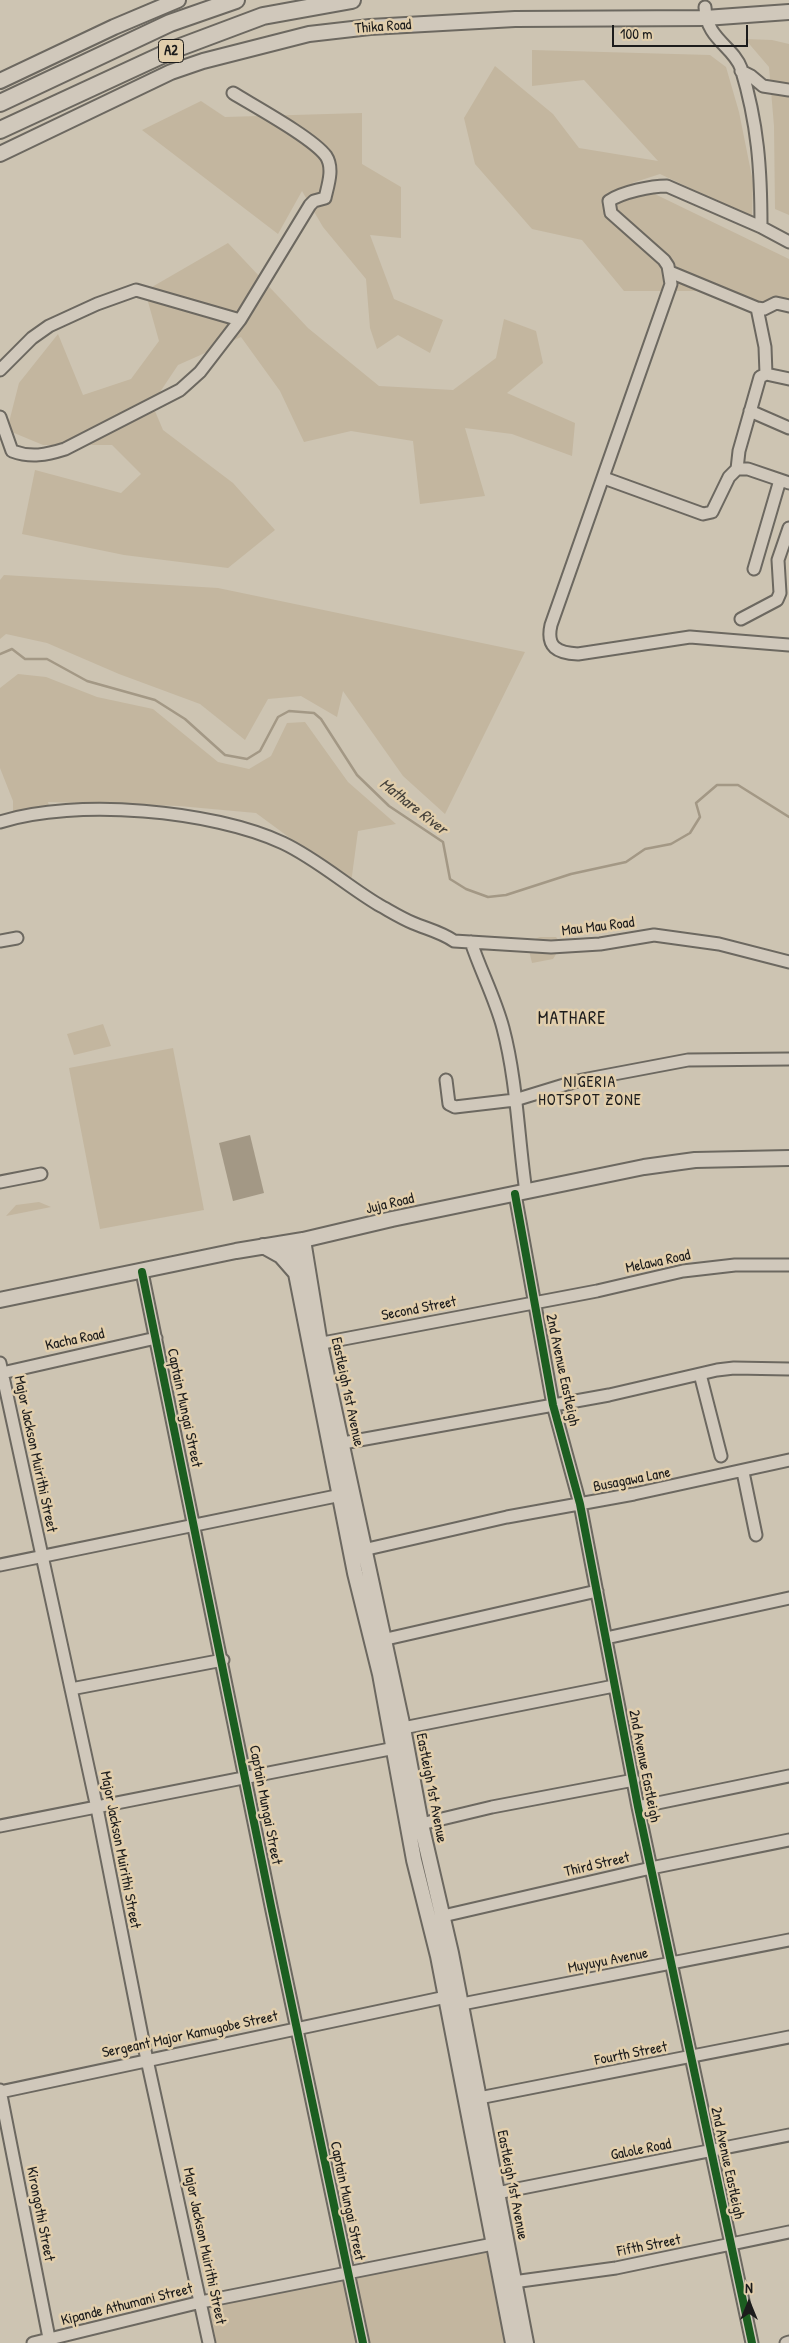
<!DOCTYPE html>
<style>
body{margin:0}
#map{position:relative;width:789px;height:2343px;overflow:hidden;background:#cdc4b2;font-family:"Patrick Hand",sans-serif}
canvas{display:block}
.north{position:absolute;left:724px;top:2278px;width:50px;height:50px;-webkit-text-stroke:4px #e1ceac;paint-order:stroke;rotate:0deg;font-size:14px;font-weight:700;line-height:20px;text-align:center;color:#1c1c1c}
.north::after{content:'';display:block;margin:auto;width:18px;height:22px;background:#1c1c1c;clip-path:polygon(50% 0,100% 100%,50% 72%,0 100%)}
.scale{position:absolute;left:612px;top:25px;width:136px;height:22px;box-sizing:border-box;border:2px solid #1c1c1c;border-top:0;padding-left:6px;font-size:15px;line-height:18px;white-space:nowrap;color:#1c1c1c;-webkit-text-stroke:4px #e1ceac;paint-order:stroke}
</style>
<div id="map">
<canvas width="789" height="2343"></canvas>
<div class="north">N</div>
<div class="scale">100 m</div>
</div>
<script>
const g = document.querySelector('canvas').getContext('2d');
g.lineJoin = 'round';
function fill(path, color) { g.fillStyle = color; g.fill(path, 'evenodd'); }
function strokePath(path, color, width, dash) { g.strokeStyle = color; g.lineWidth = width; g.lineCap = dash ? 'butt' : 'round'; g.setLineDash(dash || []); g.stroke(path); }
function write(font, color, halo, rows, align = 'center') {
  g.font = font + ' "Patrick Hand",sans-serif'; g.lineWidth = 5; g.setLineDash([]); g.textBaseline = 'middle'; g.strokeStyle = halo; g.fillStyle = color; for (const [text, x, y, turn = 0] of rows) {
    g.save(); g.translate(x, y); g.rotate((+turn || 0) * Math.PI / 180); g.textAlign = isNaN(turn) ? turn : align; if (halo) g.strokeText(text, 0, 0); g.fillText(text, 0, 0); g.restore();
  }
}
const green = new Path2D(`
 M745,39l27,1 17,4v171l-14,-6 -1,-83 -5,-59z
 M532,50l178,5 16,12 13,45 14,70 -1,35 -92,-43 -28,9 157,76v51l-68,-19h-97l-42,-51 -50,-11 -57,-65 -11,-46 31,-52 58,48 26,34 79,13 -74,-81 -52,6z
 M201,101l24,16 137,-4v51l39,23v51l-31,-3 24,64 49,21 -13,33 -32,-18 -21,14 -7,-21 -4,-49 -43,-52 -21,-36 -24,43 -136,-104z
 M228,243l80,85 71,58 74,4 43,-32 8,-39 32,12 7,32 -36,30 68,30 -3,33 -60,-22 -47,-6 20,68 -65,8 -7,-63 -62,-10 -47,11 -24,-51 -39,-54 -63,28 -26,39 11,26 70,53 42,47 -47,38 -104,-13 -102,-21 13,-64 86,23 20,-19 -29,-29h-69l-36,-15 12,-47 39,-49 25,61 48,-16 28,-38 -14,-50z
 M4,575l214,13 307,64 -80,162 -42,-38 -60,-85 -6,26 -36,-21 -33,3 -23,41 -45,-36 -81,-30 -72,-31 -41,-9 -6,5v-59z
 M18,674l28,3 51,20 56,12 65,53 31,7 22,-13 16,-33 18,-1 43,60 48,42 -38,7 -7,52 -95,-70 -77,-7 -131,-4 1,4 -36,7v-12l-13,-33v-80z
 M540,937h16l6,8 -9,14 -21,4 -5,-21z
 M103,1024l8,22 -37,9 -7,-21z
 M173,1048l31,162 -104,19 -31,-161z
 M39,1202l12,5 -45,9 10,-11z
 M493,2244l20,99h-304l-8,-41z`);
const water = new Path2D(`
 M250,1135l14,58 -31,8 -14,-58z`);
const stream = new Path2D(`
 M0,654l12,-5 13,10h22l40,22 68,19 30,19 40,36 22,4 13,-8 18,-34 11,-6 25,2 7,6 36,56 32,31 54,36 7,37 16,10 22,8 18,-2 65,-21 55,-12 19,-13 26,-5 19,-11 10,-16 -4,-14 21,-18h21l51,32`);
const minor = new Path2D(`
 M705,7c1,32 28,39 36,61 17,56 20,101 20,159l28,15
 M741,71l10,5 12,10 26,4
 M761,227l-94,-41c-16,0 -45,6 -58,15l2,12 53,47 4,6 3,18 -120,341c-5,22 6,28 27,29l112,-17 99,8
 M670,272l87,36 7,1 12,-6 13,3
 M757,308l8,39 1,27
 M0,370l32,-32 17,-12 48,-22 39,-14 104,30 70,-115 4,-4 11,-3c3,-13 9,-30 1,-42 -13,-18 -72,-50 -93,-63
 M750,411l39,17
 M0,417l12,34c19,7 34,4 53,-2l115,-59 20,-18 40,-52
 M737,469l2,-18 21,-74 6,-3 23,5
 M604,478l99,36 9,-2 17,-35 8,-8h11l41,14
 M754,569l26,-89
 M741,619l36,-19 3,-7 -2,-33 11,-32
 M0,822c76,-24 212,-12 283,21 34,16 64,43 96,62 11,6 22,13 34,18 14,6 28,9 41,18l97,6 49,-3 54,-9 65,9 70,18
 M0,941l17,-3
 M471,942c10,30 24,56 32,86 14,53 15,109 23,164
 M446,1080l3,24 6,3 60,-7 62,-19 111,-21 101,-1
 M0,1182l41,-8
 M515,1194l38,211 27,99 58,303 114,536
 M142,1272l129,634 92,437
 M312,1345l285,-54 86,-20 52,-6h54
 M0,1363l97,445 47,238 65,297
 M2,1373l154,-35
 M700,1374l21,82
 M343,1443l266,-48 108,-25 17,-2 55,1
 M743,1472l13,63
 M363,1550l144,-33 127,-23 155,-34
 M0,1565l346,-71
 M606,1638l183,-40
 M382,1640l215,-49
 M71,1689l152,-29
 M403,1728l211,-42
 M638,1807l151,-31
 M421,1824l71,-17 142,-27
 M0,1826l395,-78
 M443,1916l208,-48 138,-28
 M462,2004l327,-64
 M0,2090l50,253
 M0,2092l446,-95
 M479,2098l310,-61
 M497,2193l292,-58
 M513,2282l103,-14 173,-36
 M33,2343l168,-41 292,-58
 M786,2343l3,-1`);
const major = new Path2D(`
 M0,81l114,-54 64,-27
 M0,154l171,-82 32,-11 106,-27 61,-7 145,-8 190,-1 84,-6
 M303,1240l17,104 83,384 18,96 30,129 75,390
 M290,1243l65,330 25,101 34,186 24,96 75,387
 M263,1246l18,10 14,16
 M0,1300l236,-49 67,-11 89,-21 252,-52 51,-7 94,-2`);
const highway = new Path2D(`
 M0,103l170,-80 66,-23
 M0,130l175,-81 88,-33 89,-16`);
const cycleway = new Path2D(`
 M515,1194l38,211 27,99 58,303 114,536
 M142,1272l129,634 92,437`);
const shields = [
 [171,51,25]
];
const shieldNames = [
 ["A2",171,51]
];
const streetNames = [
 ["Thika Road",383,27,-4],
 ["Mau Mau Road",598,927,-7],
 ["Juja Road",390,1204,-13],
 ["Melawa Road",658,1262,-12],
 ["Second Street",419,1309,-11],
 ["Kacha Road",75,1340,-12],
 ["2nd Avenue Eastleigh",562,1370,78],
 ["Eastleigh 1st Avenue",347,1392,78],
 ["Captain Mungai Street",184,1408,78],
 ["Major Jackson Muirithi Street",35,1454,78],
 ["Busagawa Lane",632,1480,-11],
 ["2nd Avenue Eastleigh",644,1766,79],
 ["Eastleigh 1st Avenue",431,1788,79],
 ["Captain Mungai Street",265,1805,79],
 ["Major Jackson Muirithi Street",120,1850,79],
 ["Third Street",597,1865,-13],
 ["Muyuyu Avenue",608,1961,-11],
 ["Sergeant Major Kamugobe Street",190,2035,-12],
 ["Fourth Street",631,2054,-11],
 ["Galole Road",641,2150,-11],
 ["2nd Avenue Eastleigh",727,2163,78],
 ["Eastleigh 1st Avenue",512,2185,79],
 ["Captain Mungai Street",347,2201,78],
 ["Kirongothi Street",40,2214,79],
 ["Major Jackson Muirithi Street",204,2246,78],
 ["Fifth Street",649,2246,-11],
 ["Kipande Athumani Street",127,2305,-14]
];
const waterNames = [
 ["Mathare River",413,807,38]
];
const neighbourhoodNames = [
 ["NIGERIA",590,1083],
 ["HOTSPOT ZONE",590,1101]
];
const quarterNames = [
 ["MATHARE",572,1019]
];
fill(green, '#c3b69f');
fill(water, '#a39885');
strokePath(stream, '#a39885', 2.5);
strokePath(minor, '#6c6860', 15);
strokePath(major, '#6c6860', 18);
strokePath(highway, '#6c6860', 20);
strokePath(minor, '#d0c8bb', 11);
strokePath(major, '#d0c8bb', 14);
strokePath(highway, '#d0c8bb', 16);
strokePath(cycleway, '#1b5e20', 8);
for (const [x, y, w] of shields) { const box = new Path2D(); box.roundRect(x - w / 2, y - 11.5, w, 23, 4); g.fillStyle = '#e1ceac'; g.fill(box); strokePath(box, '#1c1c1c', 1); }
write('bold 14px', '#1c1c1c', null, shieldNames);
write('15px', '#1c1c1c', '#e1ceac', streetNames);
write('italic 16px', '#45413a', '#e1ceac', waterNames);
g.letterSpacing = '1px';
write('16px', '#1c1c1c', '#e1ceac', neighbourhoodNames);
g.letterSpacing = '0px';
g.letterSpacing = '1px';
write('18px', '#1c1c1c', '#e1ceac', quarterNames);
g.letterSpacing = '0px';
</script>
